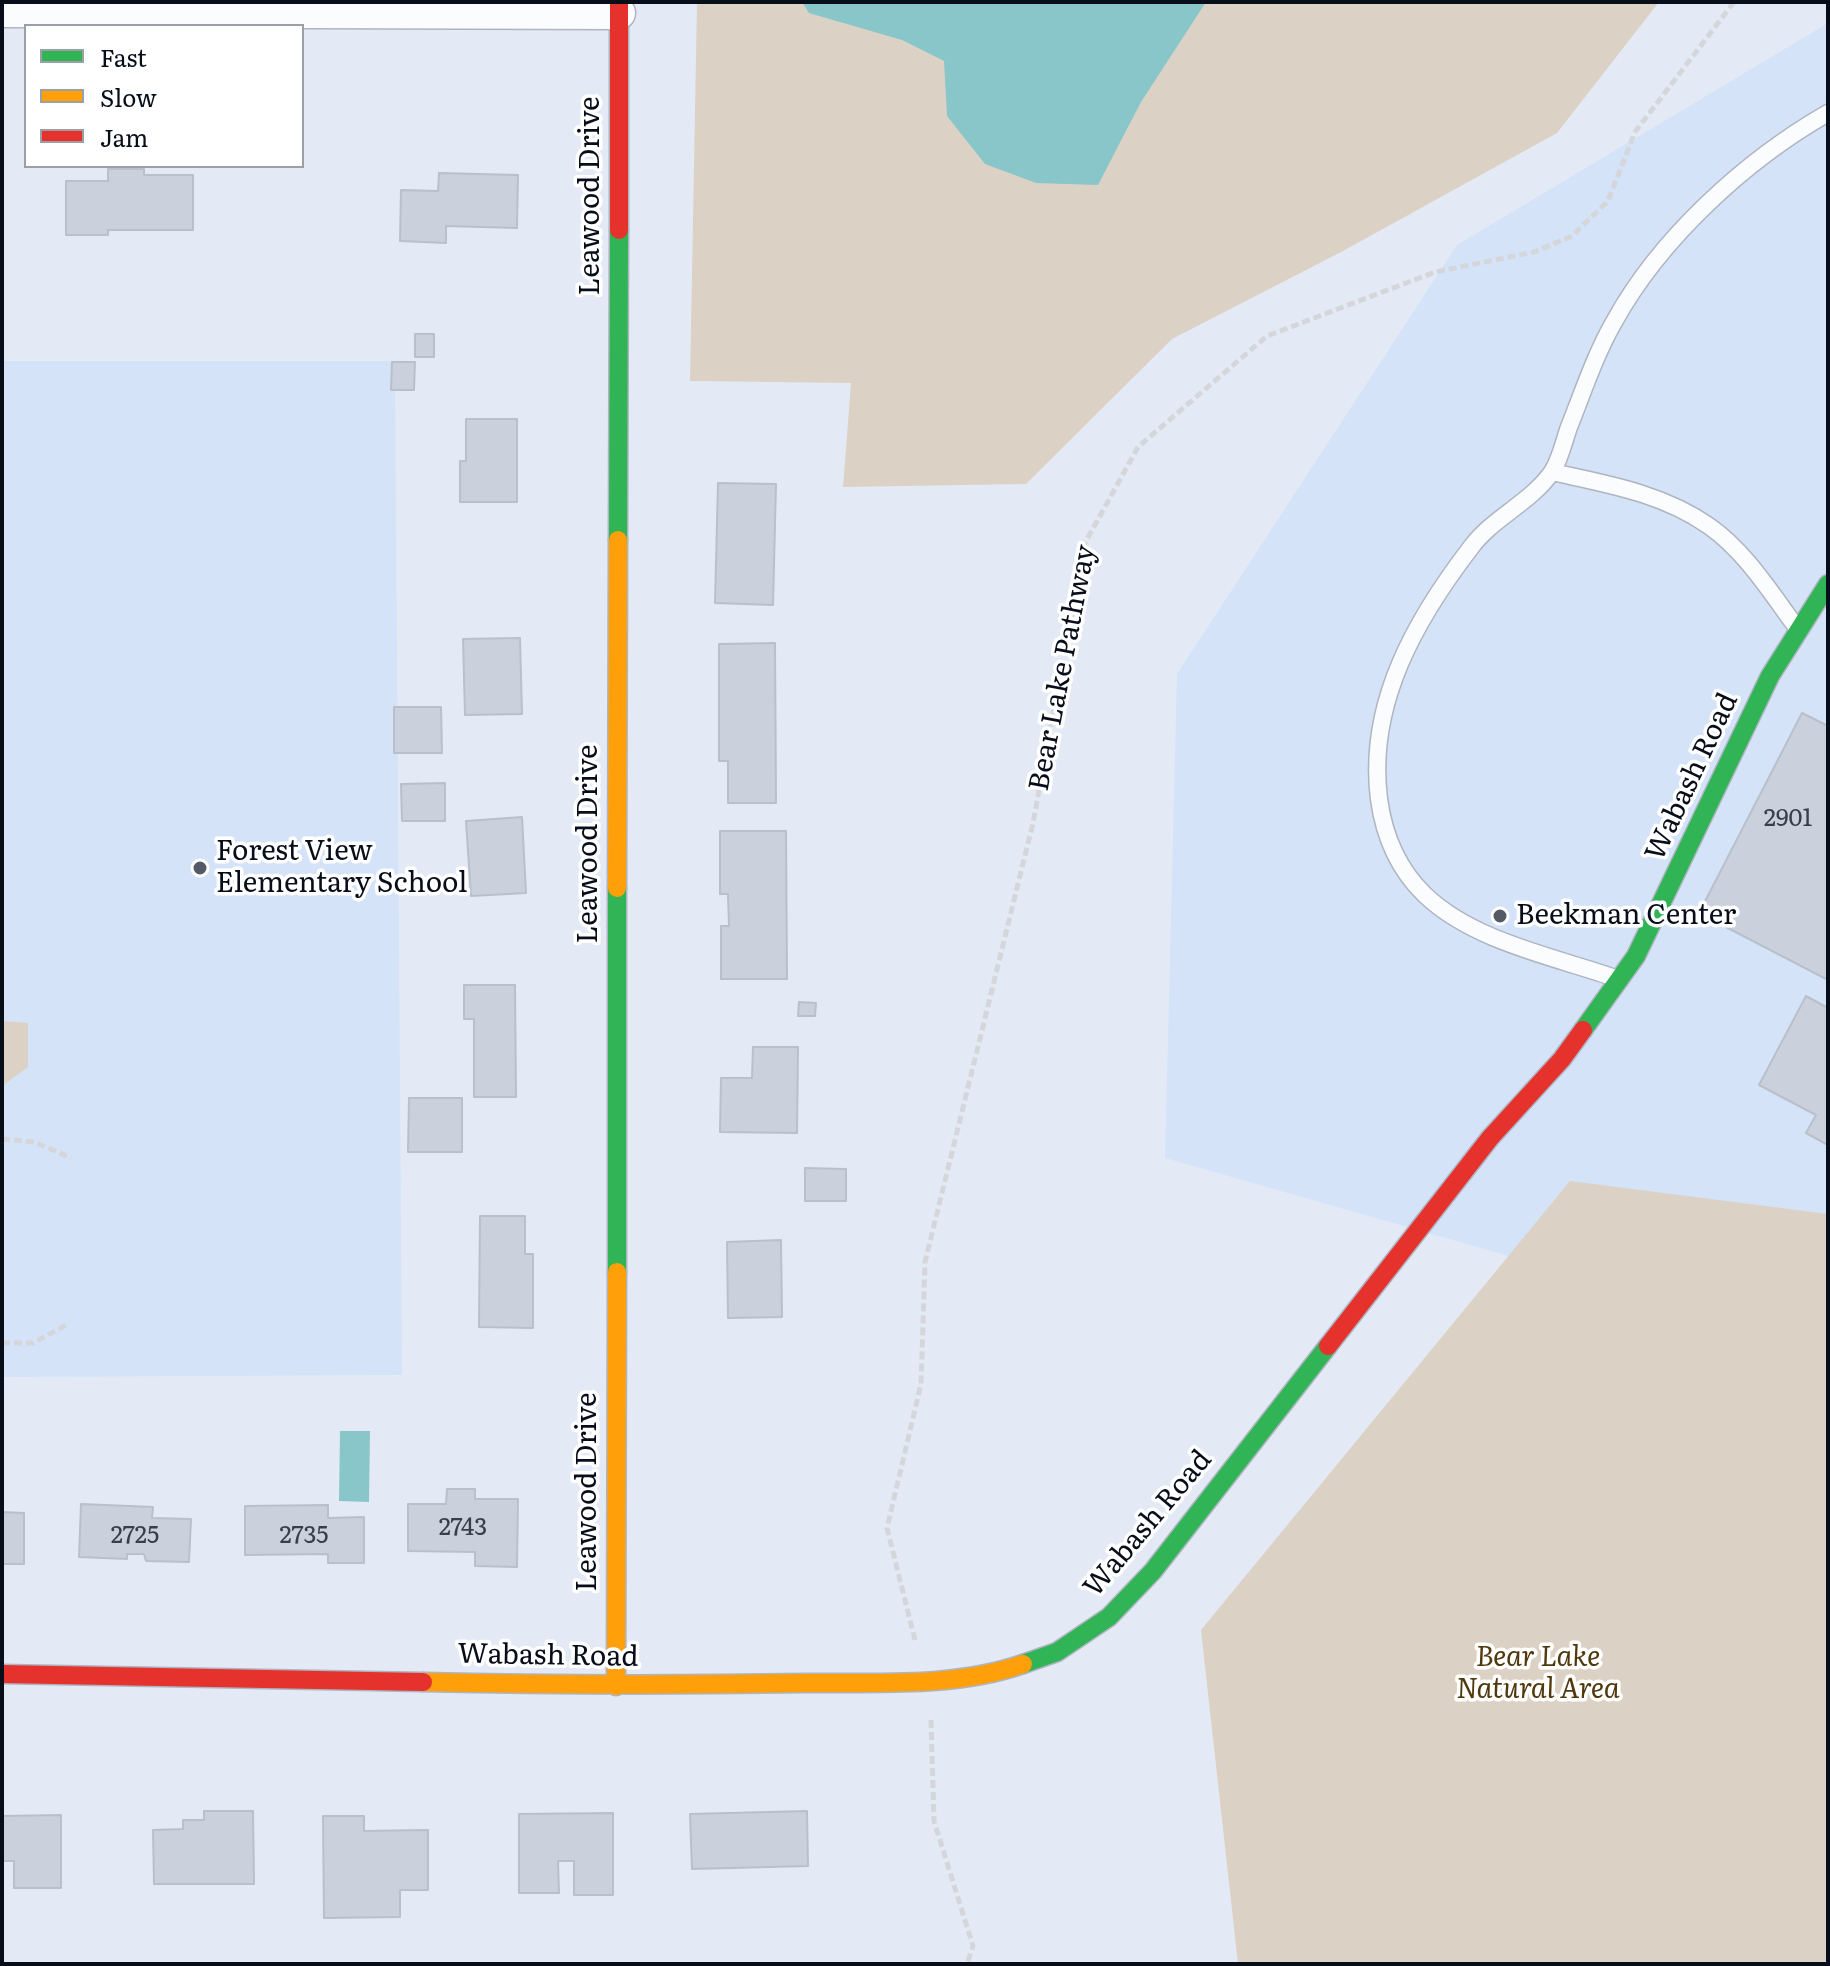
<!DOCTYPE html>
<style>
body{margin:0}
#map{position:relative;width:1830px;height:1966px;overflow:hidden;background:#e3eaf5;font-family:Literata,serif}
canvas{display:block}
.frame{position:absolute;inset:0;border:4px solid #070e19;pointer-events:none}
.legend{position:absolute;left:24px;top:24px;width:280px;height:144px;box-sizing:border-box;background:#fff;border:2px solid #9c9fa3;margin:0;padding:10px 14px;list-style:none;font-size:24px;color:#070e19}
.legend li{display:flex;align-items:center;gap:16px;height:40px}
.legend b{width:40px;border:2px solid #9c9fa3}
</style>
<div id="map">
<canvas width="1830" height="1966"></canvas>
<div class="frame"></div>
<ul class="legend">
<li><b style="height:10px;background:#30b455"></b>Fast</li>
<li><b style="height:10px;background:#ff9f0a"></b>Slow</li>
<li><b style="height:10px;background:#e5322d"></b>Jam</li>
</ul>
</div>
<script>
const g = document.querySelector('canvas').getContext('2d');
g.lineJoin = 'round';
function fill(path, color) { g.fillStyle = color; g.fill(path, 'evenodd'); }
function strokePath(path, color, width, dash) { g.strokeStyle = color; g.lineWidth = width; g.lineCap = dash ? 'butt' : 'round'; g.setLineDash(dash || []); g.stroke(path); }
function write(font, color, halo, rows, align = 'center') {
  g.font = font + ' Literata,serif'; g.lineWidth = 7; g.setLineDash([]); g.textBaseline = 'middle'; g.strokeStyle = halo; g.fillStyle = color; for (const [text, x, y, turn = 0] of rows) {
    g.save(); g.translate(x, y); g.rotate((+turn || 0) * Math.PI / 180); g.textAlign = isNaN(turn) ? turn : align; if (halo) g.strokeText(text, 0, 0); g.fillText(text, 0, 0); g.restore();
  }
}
const built = new Path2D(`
 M1828,23v1324l-663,-189 12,-484 280,-429z
 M2,361h393l7,1014 -400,2z`);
const green = new Path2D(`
 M697,2h962l-102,131 -214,118 -171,88 -146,145 -183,3 8,-104 -161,-2z
 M2,1021l26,2v44l-26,19z
 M1570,1181l258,33v750h-590l-37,-334z`);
const water = new Path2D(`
 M802,2h404l-65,100 -43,83 -62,-2 -51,-19 -38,-48 -3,-55 -42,-21 -93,-27z
 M340,1431h30l-1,71 -30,-1z`);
const building = new Path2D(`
 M108,169h36v6h49v55h-85v5h-42v-54h42z
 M439,173l79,2 -1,53 -71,-2v17l-46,-2 1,-51 37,1z
 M415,334h19v23h-19z
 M392,362h23l-1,28h-23z
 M466,419h51v83h-57v-41h6z
 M718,483l58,1 -3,121 -58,-2z
 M520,638l2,76 -57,1 -2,-76z
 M775,643l1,160h-48v-42h-9v-117z
 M394,707h47l1,46h-48z
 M1802,713l26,13v254l-129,-67z
 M445,783v38h-43l-1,-37z
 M522,817l4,76 -55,3 -5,-75z
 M720,831h66l1,148h-66v-53h8l-1,-32h-8z
 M464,985h51l1,112h-42v-78h-10z
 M1806,996l22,12v137l-22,-12 10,-18 -57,-30z
 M799,1002l17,1 -1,13h-17z
 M753,1047h45l-1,86 -77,-1 1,-54h31z
 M409,1098h53v54h-54z
 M805,1168l41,1v32h-41z
 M480,1216h45v38h8v74l-54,-1z
 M781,1240l1,77 -54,1 -1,-76z
 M447,1489h28v10h43l-1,68 -42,-1v-14l-67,-1v-47h38z
 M81,1504l72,3 -1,11 39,1 -2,43 -43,-1 -2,-7h-17v5l-48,-2z
 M328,1505v13l36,-1v46h-36v-9l-83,1v-49z
 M2,1512l22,1v51h-22z
 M204,1811h49l1,73h-100l-1,-54 30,-1v-9h21z
 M807,1811l1,55 -116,3 -2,-55z
 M613,1813v82h-39v-34h-16l1,32h-40v-79z
 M61,1815v73h-47v-27h-12v-45z
 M323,1816h41v15l64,-1v60h-28v27l-76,1z`);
const path = new Path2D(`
 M2,1139l33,3 36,16
 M2,1343h31l35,-19
 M915,1640l-28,-112 34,-144 4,-122 108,-439 52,-280 53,-96 129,-111 168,-64 99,-20 38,-16 36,-35 27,-69 99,-130
 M931,1720l3,101 39,125 -6,18`);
const lane = new Path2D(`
 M1552,472c54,12 110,21 157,54 36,25 62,67 88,102
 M1618,979c-62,-22 -144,-37 -193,-84 -27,-26 -41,-59 -46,-96 -12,-95 36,-179 93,-253 21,-28 59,-44 80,-74 8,-12 12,-31 17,-45 14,-35 26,-72 45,-105 46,-84 132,-162 214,-209`);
const street = new Path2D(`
 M2,11l617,2`);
const fast = new Path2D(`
 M618,540l1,-310
 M1583,1030l53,-74 134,-280 58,-92
 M617,1272v-384
 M1023,1664l34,-12 52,-35 44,-46 175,-225`);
const slow = new Path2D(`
 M617,888l1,-348
 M423,1682c128,3 255,3 383,1 72,-1 148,5 217,-19
 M616,1686l1,-414`);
const jam = new Path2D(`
 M619,230v-228
 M1328,1346l162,-208 72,-79 21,-29
 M2,1674l421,8`);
const markers = [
 [200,868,8,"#545b66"],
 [1500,916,8,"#545b66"]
];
const numberNames = [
 ["2901",1788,819],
 ["2743",463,1528],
 ["2725",135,1536],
 ["2735",304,1536]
];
const streetNames = [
 ["Leawood Drive",591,196,-90],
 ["Bear Lake Pathway",1063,668,-79],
 ["Wabash Road",1692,777,-65],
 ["Leawood Drive",589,844,-90],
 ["Leawood Drive",588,1492,-90],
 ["Wabash Road",1148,1524,-50],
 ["Wabash Road",548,1656,1]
];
const poiNames = [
 ["Forest View",216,852],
 ["Elementary School",216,884],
 ["Beekman Center",1516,916]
];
const parkNames = [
 ["Bear Lake",1538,1658],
 ["Natural Area",1538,1690]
];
fill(built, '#d4e3f8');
fill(green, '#dbd2c5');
fill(water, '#89c6ca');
fill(building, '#cad1dc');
strokePath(building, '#b9c0cb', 2);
strokePath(lane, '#aeb5c0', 19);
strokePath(street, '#aeb5c0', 35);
strokePath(fast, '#aeb5c0', 21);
strokePath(slow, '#aeb5c0', 21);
strokePath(jam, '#aeb5c0', 21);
strokePath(path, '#d4d6da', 5, [8, 4]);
strokePath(lane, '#fbfcfe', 16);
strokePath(street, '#fbfcfe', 32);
strokePath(fast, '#30b455', 18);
strokePath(slow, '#ff9f0a', 18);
strokePath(jam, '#e5322d', 18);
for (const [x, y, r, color] of markers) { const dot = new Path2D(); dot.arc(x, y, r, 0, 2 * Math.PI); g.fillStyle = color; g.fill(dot); strokePath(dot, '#fff', 3); }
write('24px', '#383f4a', null, numberNames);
write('28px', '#070e19', '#fff', streetNames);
write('28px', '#070e19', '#fff', poiNames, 'left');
write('italic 28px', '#51390e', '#fff', parkNames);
</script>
